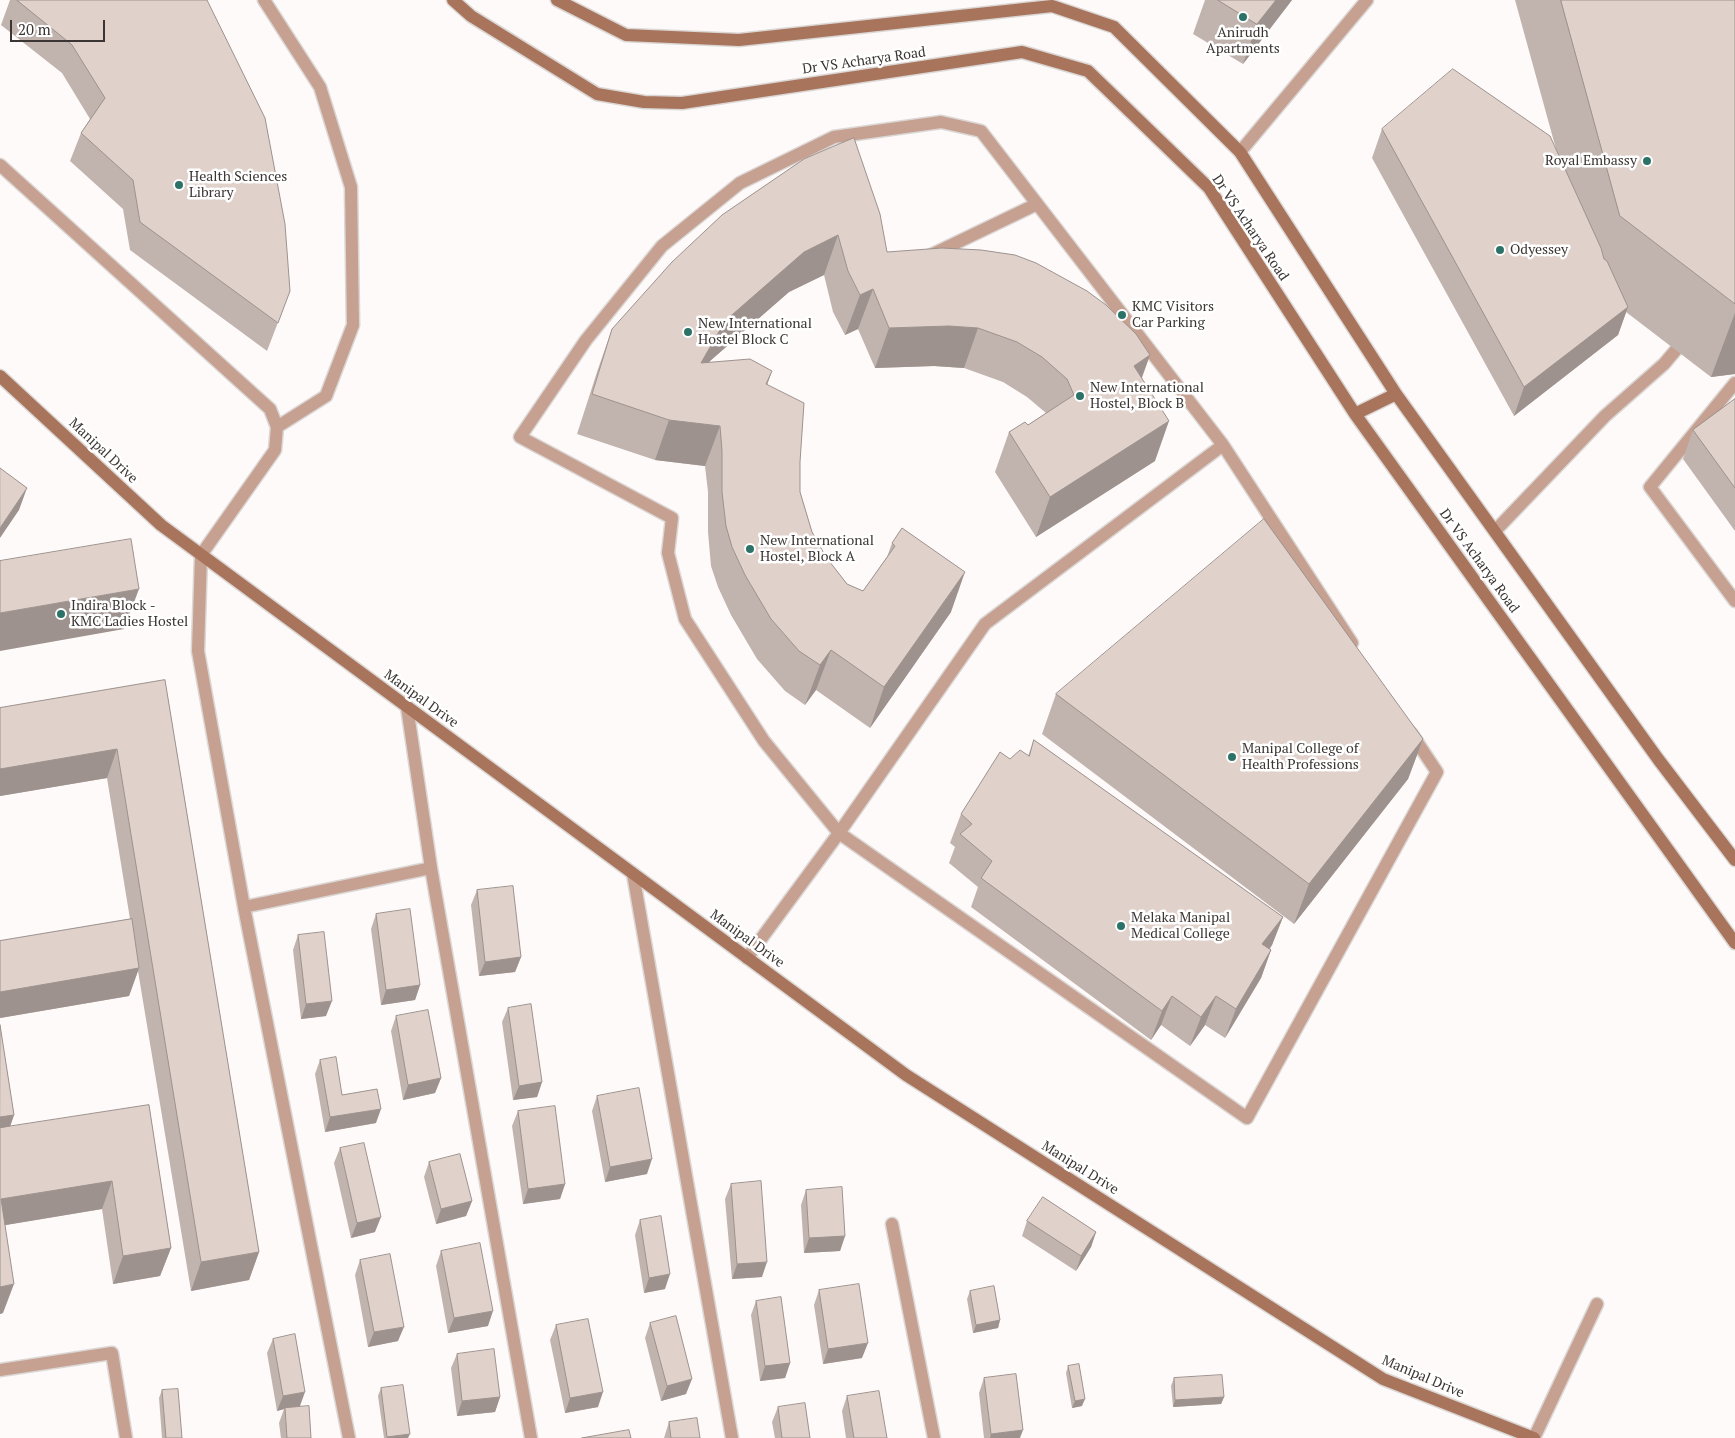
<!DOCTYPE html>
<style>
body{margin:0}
#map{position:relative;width:1735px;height:1438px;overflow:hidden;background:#fefaf9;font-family:"PT Serif",serif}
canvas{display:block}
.scale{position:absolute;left:10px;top:20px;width:95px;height:22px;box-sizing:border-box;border:2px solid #3b3533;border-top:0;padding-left:6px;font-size:15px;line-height:18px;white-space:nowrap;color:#3b3533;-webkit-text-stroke:4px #fff;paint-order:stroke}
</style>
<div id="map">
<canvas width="1735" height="1438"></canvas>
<div class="scale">20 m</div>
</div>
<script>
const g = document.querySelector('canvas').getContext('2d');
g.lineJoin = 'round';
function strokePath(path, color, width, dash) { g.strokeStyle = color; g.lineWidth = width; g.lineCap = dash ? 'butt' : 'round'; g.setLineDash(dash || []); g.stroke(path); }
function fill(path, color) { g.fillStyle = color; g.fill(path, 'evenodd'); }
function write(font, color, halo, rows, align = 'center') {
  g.font = font + ' "PT Serif",serif'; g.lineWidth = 5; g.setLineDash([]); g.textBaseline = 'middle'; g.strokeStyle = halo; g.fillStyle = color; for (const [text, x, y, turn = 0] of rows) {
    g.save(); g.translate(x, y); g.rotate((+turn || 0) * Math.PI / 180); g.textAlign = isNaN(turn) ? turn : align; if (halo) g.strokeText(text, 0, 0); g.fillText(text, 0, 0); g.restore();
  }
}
const lane = new Path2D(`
 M264,0l56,87 31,100 2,138 -27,71 -49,31
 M0,165l270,244 7,18 -2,23 -74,105
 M1495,531l110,-115 59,-52 22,-26`);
const street = new Path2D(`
 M1240,152l127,-152
 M931,255l106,-51
 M1735,383l-85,104 85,114
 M1223,445l129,198
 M201,555l-3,96 46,256
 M407,707l24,161
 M633,874l99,564
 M747,958l92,-125 146,-209 238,-179 -242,-314 -40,-9 -107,15 -94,46 -78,63 -76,94 -66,97 152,81 -4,35 17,66 79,122 75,92 408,285 190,-346 -26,-39
 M892,1224l42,214
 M0,1370l112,-17 14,85
 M349,1438l-105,-531 187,-39 100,570
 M1534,1438l63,-134`);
const secondary = new Path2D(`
 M453,0l18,16 126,78 47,8 38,1 340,-51 66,19 121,117 146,226 380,529
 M557,0l69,35 113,5 313,-34 62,21 126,125 156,242 262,365 77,101
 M0,376l161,149 745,550 477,304 151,59
 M1355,414l41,-20`);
const wall = new Path2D(`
 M10,0h197l83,291 -23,60 -137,-101 -7,-41 -53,-48 11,-28 9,-14 -28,-46 -61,-48z
 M1205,0h87l-49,64 -50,-30z
 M1515,0h220v374l-24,3 -85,-65 -8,23 -104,81 -142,-258 10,-29 174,20z
 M804,159l83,93 263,103 -8,23 13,83 -119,76 -41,-65 14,-40 19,-7 18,-12 -19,-16 -24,-15 -39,-14 -30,-2 -59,2 -17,-39 -13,6 -12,-23 -9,-37 -35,17 -79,69 -1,2 58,22 33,77v30l12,40 14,25 21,27 16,7 24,-34 5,-14 10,-15 49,84 -81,116 -54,-38 -11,15 -20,-14 -28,-32 -26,-44 -13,-28 -7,-21 -3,-34v-40l-3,-26 -50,-6 -78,-26 21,-65 14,-40z
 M1735,399v132l-52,-72 10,-29z
 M165,680l94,572 -10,28 -58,11 -53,-320 -9,25 -129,22v-77l130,-22 -23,-141 -107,18v-88z
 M1056,694l367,45 -15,40 -114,145 -252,-190z
 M1034,740l249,177 -11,28 -2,4 1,1 -10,28 -36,60 -20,-13 -15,21 -29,-21 -10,15 -180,-133 7,-20 -29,-24 6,-16 -5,-4 11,-29 49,-55 18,-3z
 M477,890l44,67 -6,15 -36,4 -8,-71z
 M376,914l44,71 -5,15 -34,5 -10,-76z
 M298,935l28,81 -25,3 -8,-69z
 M508,1008l34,74 -5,15 -24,3 -11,-78z
 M396,1016l45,62 -6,15 -32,7 -12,-69z
 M0,1025l14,90 -4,12 139,-22 22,143 -11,28 -47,8 -11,-75 -97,16 -2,88 -3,1z
 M320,1060l22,35 34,28 -51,9 -10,-58z
 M597,1096l50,78 -42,8 -13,-71z
 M518,1111l47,73 -5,15 -37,5 -11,-78z
 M340,1148l35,84 -24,6 -17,-75z
 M429,1162l43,39 -6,15 -30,8 -12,-47z
 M731,1184l31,93 -30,2 -7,-80z
 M806,1190l39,46 -5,15 -36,2 -3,-48z
 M640,1220l25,69 -21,4 -9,-58z
 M1027,1221l69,11 -5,15 -15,24 -54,-35z
 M441,1251l47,75 -40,7 -12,-67z
 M360,1260l38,81 -30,6 -13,-72z
 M819,1290l43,68 -39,6 -9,-59z
 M970,1291l30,29 -2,8 -25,5 -6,-34z
 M756,1301l34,62 -5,15 -25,3 -9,-66z
 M650,1323l36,71 -25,7 -16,-63z
 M556,1325l42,82 -33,6 -15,-73z
 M273,1339l27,67 11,32h-30l-2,-15 5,-14 -7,2 -10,-58z
 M457,1354l43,43 -5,15 -38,4 -6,-48z
 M1068,1366l14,40 -10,2 -6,-35z
 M984,1378l36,60h-36l-5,-45z
 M1174,1378l50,19 -3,7 -48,3 -2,-21z
 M381,1388l27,50h-24l-6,-42z
 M162,1390l20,48h-20l-3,-40z
 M847,1396l40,42h-41l-4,-27z
 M778,1407l32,31h-35l-3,-16z
 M669,1422l31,16h-36z`);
const shadedWall = new Path2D(`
 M1276,0h16l-49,64 14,-40z
 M838,235l-14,40 -35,17 -79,69 -23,42 14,-40 24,-42 79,-69z
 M873,289l-15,40 -13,6 15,-40z
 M1628,307l-10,28 -104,81 10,-29z
 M1735,313v61l-24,3z
 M949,326l29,2 -14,40 -30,-2 -59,2 14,-40z
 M1150,355l-15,40 -1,-29z
 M772,371l-14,40 8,-27z
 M669,420l51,6 -15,40 -50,-6z
 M1169,421l-14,40 -119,76 14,-40z
 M27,488l-8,22 -19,28v-10z
 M965,572l-14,40 -81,116 14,-41z
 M139,589l-15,40 -124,22v-38z
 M831,650l-15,40 -11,15 15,-40z
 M1423,739l-15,40 -114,145 15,-40z
 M117,749l-10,29 -107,18v-27z
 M1283,917l-11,28 -21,27 11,-28z
 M1271,950l-10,28 -36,60 11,-29z
 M521,957l-6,15 -36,4 6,-14z
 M139,968l-10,28 -129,22v-26z
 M420,985l-5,15 -34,5 5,-15z
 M1172,996l-11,29 -10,15 11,-29z
 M1216,996l-11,29 -15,21 11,-29z
 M332,1001l-6,15 -25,3 5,-15z
 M441,1078l-6,15 -32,7 5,-15z
 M542,1082l-5,15 -24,3 6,-14z
 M381,1109l-5,14 -51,9 5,-15z
 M14,1115l-10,28 -4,1v-27z
 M652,1159l-5,15 -42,8 5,-15z
 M112,1181l-10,28 -102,17 1,-27z
 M565,1184l-5,15 -37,5 5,-15z
 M472,1201l-6,15 -30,8 5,-15z
 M381,1217l-6,15 -24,6 6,-15z
 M1096,1232l-5,15 -15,24 5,-15z
 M845,1236l-5,15 -36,2 5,-15z
 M171,1248l-11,28 -47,8 10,-28z
 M259,1252l-10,28 -58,11 10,-29z
 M767,1262l-5,15 -30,2 5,-15z
 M670,1274l-5,15 -21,4 5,-15z
 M14,1284l-11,29 -3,1v-27z
 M493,1311l-5,15 -40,7 6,-15z
 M1000,1320l-2,8 -25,5 3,-8z
 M404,1327l-6,14 -30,6 6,-15z
 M868,1343l-6,15 -39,6 5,-15z
 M790,1363l-5,15 -25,3 5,-15z
 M692,1379l-6,15 -25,7 6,-15z
 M305,1392l-5,14 -15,2 -1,1 -7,2 6,-15z
 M603,1392l-5,15 -33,6 5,-15z
 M500,1397l-5,15 -38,4 5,-15z
 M1224,1397l-3,7 -48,3 2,-7z
 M1085,1399l-3,7 -10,2 3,-7z
 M1023,1430l-3,8h-30l1,-4z
 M410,1434l-2,4h-21v-1z`);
const building = new Path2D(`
 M17,0h190l58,118 20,106 5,67 -12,32 -138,-101 -7,-42 -52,-47 24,-35 -33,-53z
 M1218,0h58l-19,24z
 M1561,0h174v304l-115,-88z
 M1453,69l97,67 51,112 3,11 3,2 21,46 -104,80 -142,-258z
 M854,138l26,76 7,38 55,-4 39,2 34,5 21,8 51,28 19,14 30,29 14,21 -16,11 35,55 -119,76 -41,-65 16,-10 3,3 46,-30 -7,-16 -25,-22 -25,-15 -39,-14 -29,-2 -60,2 -16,-39 -13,6 -12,-24 -10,-36 -34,17 -79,69 -24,42 49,-4 22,12 -6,13 38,19 -4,59v30l12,40 14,25 21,27 16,7 32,-45 -3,-3 10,-15 63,44 -81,115 -53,-37 -11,15 -21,-14 -28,-32 -26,-44 -13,-28 -6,-21 -4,-34v-41l-2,-25 -51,-6 -77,-26 20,-65 60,-67 50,-47 82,-56z
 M1735,399v89l-42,-58z
 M0,468l27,20 -27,40z
 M1264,519l159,220 -114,145 -253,-190z
 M131,539l8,50 -139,24v-52z
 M165,680l94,572 -58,10 -84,-513 -117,20v-61z
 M1034,740l249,177 -21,27 9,6 -35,59 -20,-13 -15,21 -29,-21 -10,15 -181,-133 11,-17 -32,-27 12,-10 -11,-10 39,-62 10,7 10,-9 9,6z
 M513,886l8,71 -36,5 -8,-72z
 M410,909l10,76 -34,5 -10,-76z
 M132,919l7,49 -139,24v-51z
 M324,932l8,69 -26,3 -8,-69z
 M531,1004l11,78 -23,4 -11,-78z
 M428,1010l13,68 -33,7 -12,-69z
 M0,1025l14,90 -14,2z
 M336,1057l6,38 35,-6 4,20 -51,8 -10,-57z
 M639,1088l13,71 -42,8 -13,-71z
 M149,1105l22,143 -48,8 -11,-75 -111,18 13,85 -14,3v-159z
 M555,1106l10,78 -37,5 -10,-78z
 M364,1143l17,74 -24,6 -17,-75z
 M460,1154l12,47 -31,8 -12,-47z
 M761,1181l6,81 -30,2 -6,-80z
 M842,1187l3,49 -36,2 -3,-48z
 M1043,1197l53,35 -15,24 -54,-35z
 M661,1216l9,58 -21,4 -9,-58z
 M480,1243l13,68 -39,7 -13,-67z
 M390,1254l14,73 -30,5 -14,-72z
 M859,1284l9,59 -40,6 -9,-59z
 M994,1286l6,34 -24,5 -6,-34z
 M781,1297l9,66 -25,3 -9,-65z
 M676,1316l16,63 -25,7 -17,-63z
 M588,1319l15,73 -33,6 -14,-73z
 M295,1334l10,58 -22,4 -10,-57z
 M494,1349l6,48 -38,4 -5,-47z
 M1079,1364l6,35 -10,2 -7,-35z
 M1016,1374l7,56 -32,4 -7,-56z
 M1222,1375l2,22 -49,3 -1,-22z
 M403,1385l7,49 -23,3 -6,-49z
 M178,1389l4,49h-16l-4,-48z
 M879,1391l8,47h-33l-7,-42z
 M805,1403l5,35h-28l-4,-31z
 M309,1406l2,32h-24l-2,-30z
 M697,1418l3,20h-29l-2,-16z
 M629,1430l2,8h-49z`);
const markers = [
 [1243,17,5,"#2d7267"],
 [1647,161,5,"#2d7267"],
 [179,185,5,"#2d7267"],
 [1500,250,5,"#2d7267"],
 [1122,315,5,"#2d7267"],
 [688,332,5,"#2d7267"],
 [1080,396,5,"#2d7267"],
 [750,549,5,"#2d7267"],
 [61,614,5,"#2d7267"],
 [1232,757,5,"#2d7267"],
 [1121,926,5,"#2d7267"]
];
const poiNames = [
 ["Anirudh",1243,33,"center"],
 ["Apartments",1243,49,"center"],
 ["Royal Embassy",1637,161,"right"],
 ["Health Sciences",189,177],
 ["Library",189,193],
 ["Odyessey",1510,250],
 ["KMC Visitors",1132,307],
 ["Car Parking",1132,323],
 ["New International",698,324],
 ["Hostel Block C",698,340],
 ["New International",1090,388],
 ["Hostel, Block B",1090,404],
 ["New International",760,541],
 ["Hostel, Block A",760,557],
 ["Indira Block -",71,606],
 ["KMC Ladies Hostel",71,622],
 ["Manipal College of",1242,749],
 ["Health Professions",1242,765],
 ["Melaka Manipal",1131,918],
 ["Medical College",1131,934]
];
const streetNames = [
 ["Dr VS Acharya Road",864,61,-8],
 ["Dr VS Acharya Road",1250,228,56],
 ["Manipal Drive",103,451,43],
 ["Dr VS Acharya Road",1479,561,54],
 ["Manipal Drive",421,699,36],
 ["Manipal Drive",747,939,36],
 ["Manipal Drive",1080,1168,32],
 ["Manipal Drive",1423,1377,23]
];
strokePath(lane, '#dbd7d5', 15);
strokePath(street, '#dbd7d5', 15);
strokePath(secondary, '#dbd7d5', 15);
strokePath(lane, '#c6a090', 12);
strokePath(street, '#c6a090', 12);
strokePath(secondary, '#a9745c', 12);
fill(wall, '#c1b4af');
fill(shadedWall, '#9d928e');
fill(building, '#e0d1cb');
strokePath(building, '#9d928e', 1);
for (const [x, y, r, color] of markers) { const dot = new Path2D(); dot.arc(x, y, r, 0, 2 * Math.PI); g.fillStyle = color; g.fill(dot); strokePath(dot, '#fff', 2); }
write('14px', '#3b3533', '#fff', poiNames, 'left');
write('14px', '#3b3533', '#fff', streetNames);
</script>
